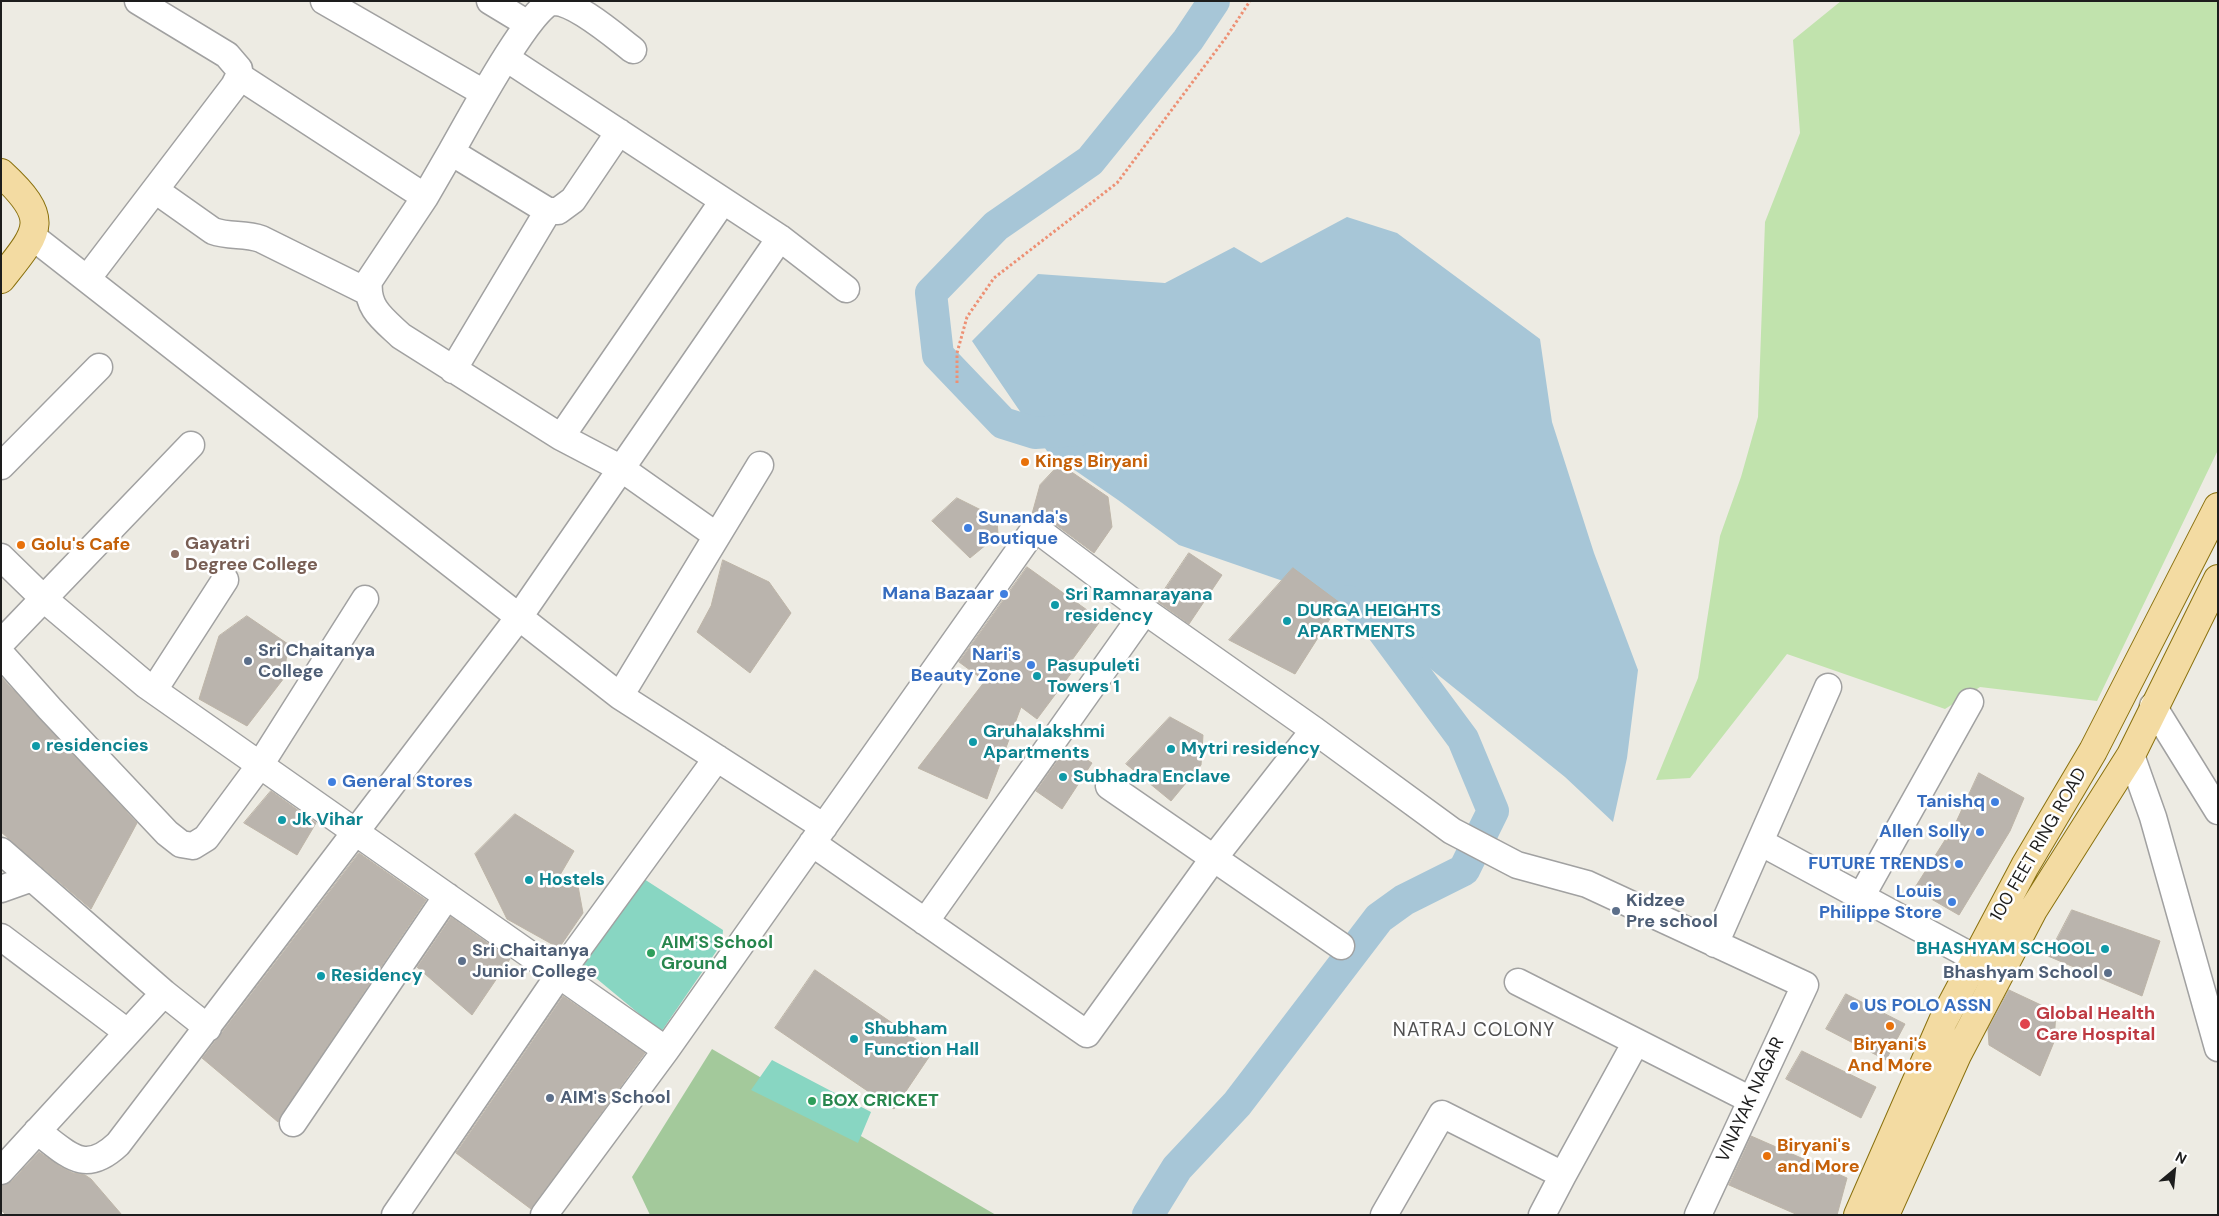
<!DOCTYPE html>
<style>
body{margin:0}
#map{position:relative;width:2219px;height:1216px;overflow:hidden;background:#edebe3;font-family:"DM Sans",sans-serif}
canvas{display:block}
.frame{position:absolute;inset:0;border:2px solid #1d1d1d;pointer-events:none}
.north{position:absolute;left:2149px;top:1146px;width:50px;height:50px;-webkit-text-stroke:4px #fff;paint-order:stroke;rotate:28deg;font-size:14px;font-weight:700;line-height:20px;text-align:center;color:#1d1d1d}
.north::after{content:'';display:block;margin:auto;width:18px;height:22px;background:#1d1d1d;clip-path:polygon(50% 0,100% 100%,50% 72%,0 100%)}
</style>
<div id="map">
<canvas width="2219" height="1216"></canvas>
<div class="frame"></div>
<div class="north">N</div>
</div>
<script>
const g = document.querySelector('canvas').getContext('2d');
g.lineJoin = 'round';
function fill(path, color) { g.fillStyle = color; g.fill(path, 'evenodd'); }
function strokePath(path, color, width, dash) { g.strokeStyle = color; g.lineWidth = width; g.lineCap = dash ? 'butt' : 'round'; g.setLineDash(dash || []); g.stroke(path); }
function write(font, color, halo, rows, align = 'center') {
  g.font = font + ' "DM Sans",sans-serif'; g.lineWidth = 5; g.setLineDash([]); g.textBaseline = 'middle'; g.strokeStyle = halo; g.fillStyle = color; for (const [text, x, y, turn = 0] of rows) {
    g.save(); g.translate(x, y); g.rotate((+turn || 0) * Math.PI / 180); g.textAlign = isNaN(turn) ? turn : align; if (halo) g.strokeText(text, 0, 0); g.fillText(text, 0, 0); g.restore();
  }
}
const grass = new Path2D(`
 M1841,1h377v449l-121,251 -117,-14 -35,22 -158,-55 -97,124 -34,2 42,-102 22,-142 21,-59 17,-60 7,-195 35,-89 -7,-93z`);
const forest = new Path2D(`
 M712,1049l284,166h-346l-18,-38z`);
const pitch = new Path2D(`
 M644,879l79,51 -1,13 -61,89 -82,-68z
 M772,1060l99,52 -13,31 -107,-53z`);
const water = new Path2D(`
 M1347,217l50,16 143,106 12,83 42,131 44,117 -11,88 -14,64 -48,-45 -189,-152 -93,-44 -104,-36 -61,-45 -71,-49 -75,-110 66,-67 127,9 69,-36 27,16z`);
const river = new Path2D(`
 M1078,430l-43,3 -32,-10 -65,-68 -7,-62 65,-67 94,-65 98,-121 26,-39
 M1148,1215l29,-47 60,-64 142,-186 25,-18 60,-30 29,-59 -30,-72 -88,-119 -27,-19`);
const building = new Path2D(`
 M1060,464l48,33 4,30 -18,26 -50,-37 -7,-3 -5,1 8,-29z
 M957,498l40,20 1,17 -28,23 -38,-37z
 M1189,553l33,22 -33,49 -32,-23z
 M723,560l46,22 22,31 -41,60 -53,-41 14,-26z
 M1027,567l74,53 -29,40 6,4 -41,55 -16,-12 -34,92 -69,-31 67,-87 -26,-19z
 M1293,568l47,35 -45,71 -66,-34z
 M247,616l41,28 -4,34 -37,48 -48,-27 20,-63z
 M1,677l136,146 -46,86 -90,-77z
 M1170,717l33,18 -2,30 -30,36 -45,-37z
 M1067,747l25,16 -30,46 -26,-18z
 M1979,773l45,25 -14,33 -51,84 -45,-26 31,-49 2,1z
 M271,791l45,32 -19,32 -53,-32z
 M515,814l59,37 -14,24 18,11 5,27 -24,35 -52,-29 -32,-65z
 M359,853l67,47 -145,215 -3,7 -76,-64z
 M2072,910l88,31 -18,55 -94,-40z
 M451,917l59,42 -38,56 -55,-48z
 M815,970l118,81 -39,58 -119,-81z
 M2009,990l47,22 -2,30 -14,34 -51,-31 -1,-16z
 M1846,994l59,30 -19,36 -60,-31z
 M563,996l82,57 -114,156 -75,-56z
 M1802,1051l74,36 -15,31 -75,-39z
 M1751,1136l96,42 -10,37h-39l-69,-30z
 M39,1152l22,15 12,6 12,2 6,4 31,36h-116l-5,-5v-24l11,-5z`);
const path = new Path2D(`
 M957,383v-30l10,-36 27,-39 123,-95 110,-147 23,-35`);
const minor = new Path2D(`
 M324,1l160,92
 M490,1l38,23
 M506,58l274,180 66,51
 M239,76l186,121
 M619,132l-46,68 -15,11h-10l-97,-59c14,-24 79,-146 101,-150 22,-2 64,35 81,48
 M451,152l-26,45 -56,84c-3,27 14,38 32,55l160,101 61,32 95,67
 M155,190l58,41c16,6 32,2 48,8l107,53
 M33,237l587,459 204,131
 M87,279l147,-193 5,-10v-7l-12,-14 -89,-54
 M453,370l95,-159
 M561,437l162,-236
 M1,466l98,-99
 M1,557l43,42 102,86 520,365
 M1,643l190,-198
 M1,654l49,55 117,124 14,11 12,2 13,-8 54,-73 105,-166
 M154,690l71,-110
 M620,696l140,-231
 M2153,706l65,105
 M2131,755l22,62 65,231
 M1109,786l232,160
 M1760,842l235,127
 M812,843l275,191 126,-175 101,-129
 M1,851l163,142 44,35
 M1,889l31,-11
 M1861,897l109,-195
 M925,922l220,-311
 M1,937l126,95
 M1715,944l113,-257
 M1518,982l233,118
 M293,1123l154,-227
 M37,1131c31,23 47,45 81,13l401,-527 261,-379
 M1,1171l163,-178
 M1563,1175l73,-133
 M395,1215l164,-240 158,-217
 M544,1215l122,-165 369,-522 110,83 169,119 138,101 65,34 70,19 218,101 -107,230
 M1384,1215l58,-101 121,61 -21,40`);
const major = new Path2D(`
 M1,173c51,47 38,58 0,106
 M1858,1215l85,-194 82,-155 68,-115 125,-244
 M1885,1215l72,-160 76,-145 98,-155 87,-176`);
const markers = [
 [1025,462,5,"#e8710a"],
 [968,528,5,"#3f7fe0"],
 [21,545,5,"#e8710a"],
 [175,554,5,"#8d6e63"],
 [1004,594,5,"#3f7fe0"],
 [1055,605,5,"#0f9aa8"],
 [1287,621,5,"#0f9aa8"],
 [248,661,5,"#5c6f8a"],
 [1031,665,5,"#3f7fe0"],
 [1037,676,5,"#0f9aa8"],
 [973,742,5,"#0f9aa8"],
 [36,746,5,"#0f9aa8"],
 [1171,749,5,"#0f9aa8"],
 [1063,777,5,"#0f9aa8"],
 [332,782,5,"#3f7fe0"],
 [1995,802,5,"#3f7fe0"],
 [282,820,5,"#0f9aa8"],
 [1980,832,5,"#3f7fe0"],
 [1959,864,5,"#3f7fe0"],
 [529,880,5,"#0f9aa8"],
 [1952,902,5,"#3f7fe0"],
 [1616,911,5,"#5c6f8a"],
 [2105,949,5,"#0f9aa8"],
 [651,953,5,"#2e9e5b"],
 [462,961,5,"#5c6f8a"],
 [2108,973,5,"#5c6f8a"],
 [321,976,5,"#0f9aa8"],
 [1854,1006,5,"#3f7fe0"],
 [2025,1024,6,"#e0444e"],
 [1890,1026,5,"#e8710a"],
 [854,1039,5,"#0f9aa8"],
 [550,1098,5,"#5c6f8a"],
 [812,1101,5,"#2e9e5b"],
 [1767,1156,5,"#e8710a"]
];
const foodNames = [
 ["Kings Biryani",1035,462],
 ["Golu's Cafe",31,545],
 ["Biryani's",1890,1045,"center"],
 ["And More",1890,1066,"center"],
 ["Biryani's",1777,1146],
 ["and More",1777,1167]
];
const shopNames = [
 ["Sunanda's",978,518,"left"],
 ["Boutique",978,539,"left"],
 ["Mana Bazaar",994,594],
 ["Nari's",1021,655],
 ["Beauty Zone",1021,676],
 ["General Stores",342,782,"left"],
 ["Tanishq",1985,802],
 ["Allen Solly",1970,832],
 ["FUTURE TRENDS",1949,864],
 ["Louis",1942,892],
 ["Philippe Store",1942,913],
 ["US POLO ASSN",1864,1006,"left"]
];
const educationNames = [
 ["Gayatri",185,544],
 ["Degree College",185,565]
];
const cultureNames = [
 ["Sri Ramnarayana",1065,595],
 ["residency",1065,616],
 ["DURGA HEIGHTS",1297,611],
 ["APARTMENTS",1297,632],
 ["Pasupuleti",1047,666],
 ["Towers 1",1047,687],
 ["Gruhalakshmi",983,732],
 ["Apartments",983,753],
 ["residencies",46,746],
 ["Mytri residency",1181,749],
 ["Subhadra Enclave",1073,777],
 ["Jk Vihar",292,820],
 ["Hostels",539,880],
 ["BHASHYAM SCHOOL",2095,949,"right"],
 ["Residency",331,976],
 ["Shubham",864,1029],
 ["Function Hall",864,1050]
];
const serviceNames = [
 ["Sri Chaitanya",258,651],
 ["College",258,672],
 ["Kidzee",1626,901],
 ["Pre school",1626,922],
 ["Sri Chaitanya",472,951],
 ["Junior College",472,972],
 ["Bhashyam School",2098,973,"right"],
 ["AIM's School",560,1098]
];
const streetNames = [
 ["100 FEET RING ROAD",2039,845,-60],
 ["VINAYAK NAGAR",1751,1100,-65]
];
const leisureNames = [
 ["AIM'S School",661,943],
 ["Ground",661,964],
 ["BOX CRICKET",822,1101]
];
const healthNames = [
 ["Global Health",2036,1014],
 ["Care Hospital",2036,1035]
];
const neighbourhoodNames = [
 ["NATRAJ COLONY",1474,1031]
];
fill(grass, '#c1e3ad');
fill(forest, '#a3c99b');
fill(pitch, '#88d6c2');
fill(water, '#a7c6d7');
strokePath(river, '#a7c6d7', 32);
fill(building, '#bab4ad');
strokePath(building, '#bdb4a7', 1);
strokePath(minor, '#a1a1a1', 29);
strokePath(major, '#89700d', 30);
strokePath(path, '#ed9074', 3, [2.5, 2.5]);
strokePath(minor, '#fff', 26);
strokePath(major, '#f3dba2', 28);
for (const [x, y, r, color] of markers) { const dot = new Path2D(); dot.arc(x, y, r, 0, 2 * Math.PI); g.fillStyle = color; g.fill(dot); strokePath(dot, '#fff', 2); }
write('bold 18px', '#c56008', '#fff', foodNames, 'left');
write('bold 18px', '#366cbe', '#fff', shopNames, 'right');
write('bold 18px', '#785e54', '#fff', educationNames, 'left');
write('bold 18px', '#0d838f', '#fff', cultureNames, 'left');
write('bold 18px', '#4e5e75', '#fff', serviceNames, 'left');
write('18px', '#1d1d1d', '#fff', streetNames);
write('bold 18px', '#27864d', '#fff', leisureNames, 'left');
write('bold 18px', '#be3a42', '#fff', healthNames, 'left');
g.letterSpacing = '1px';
write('19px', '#505050', '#fff', neighbourhoodNames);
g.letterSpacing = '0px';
</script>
